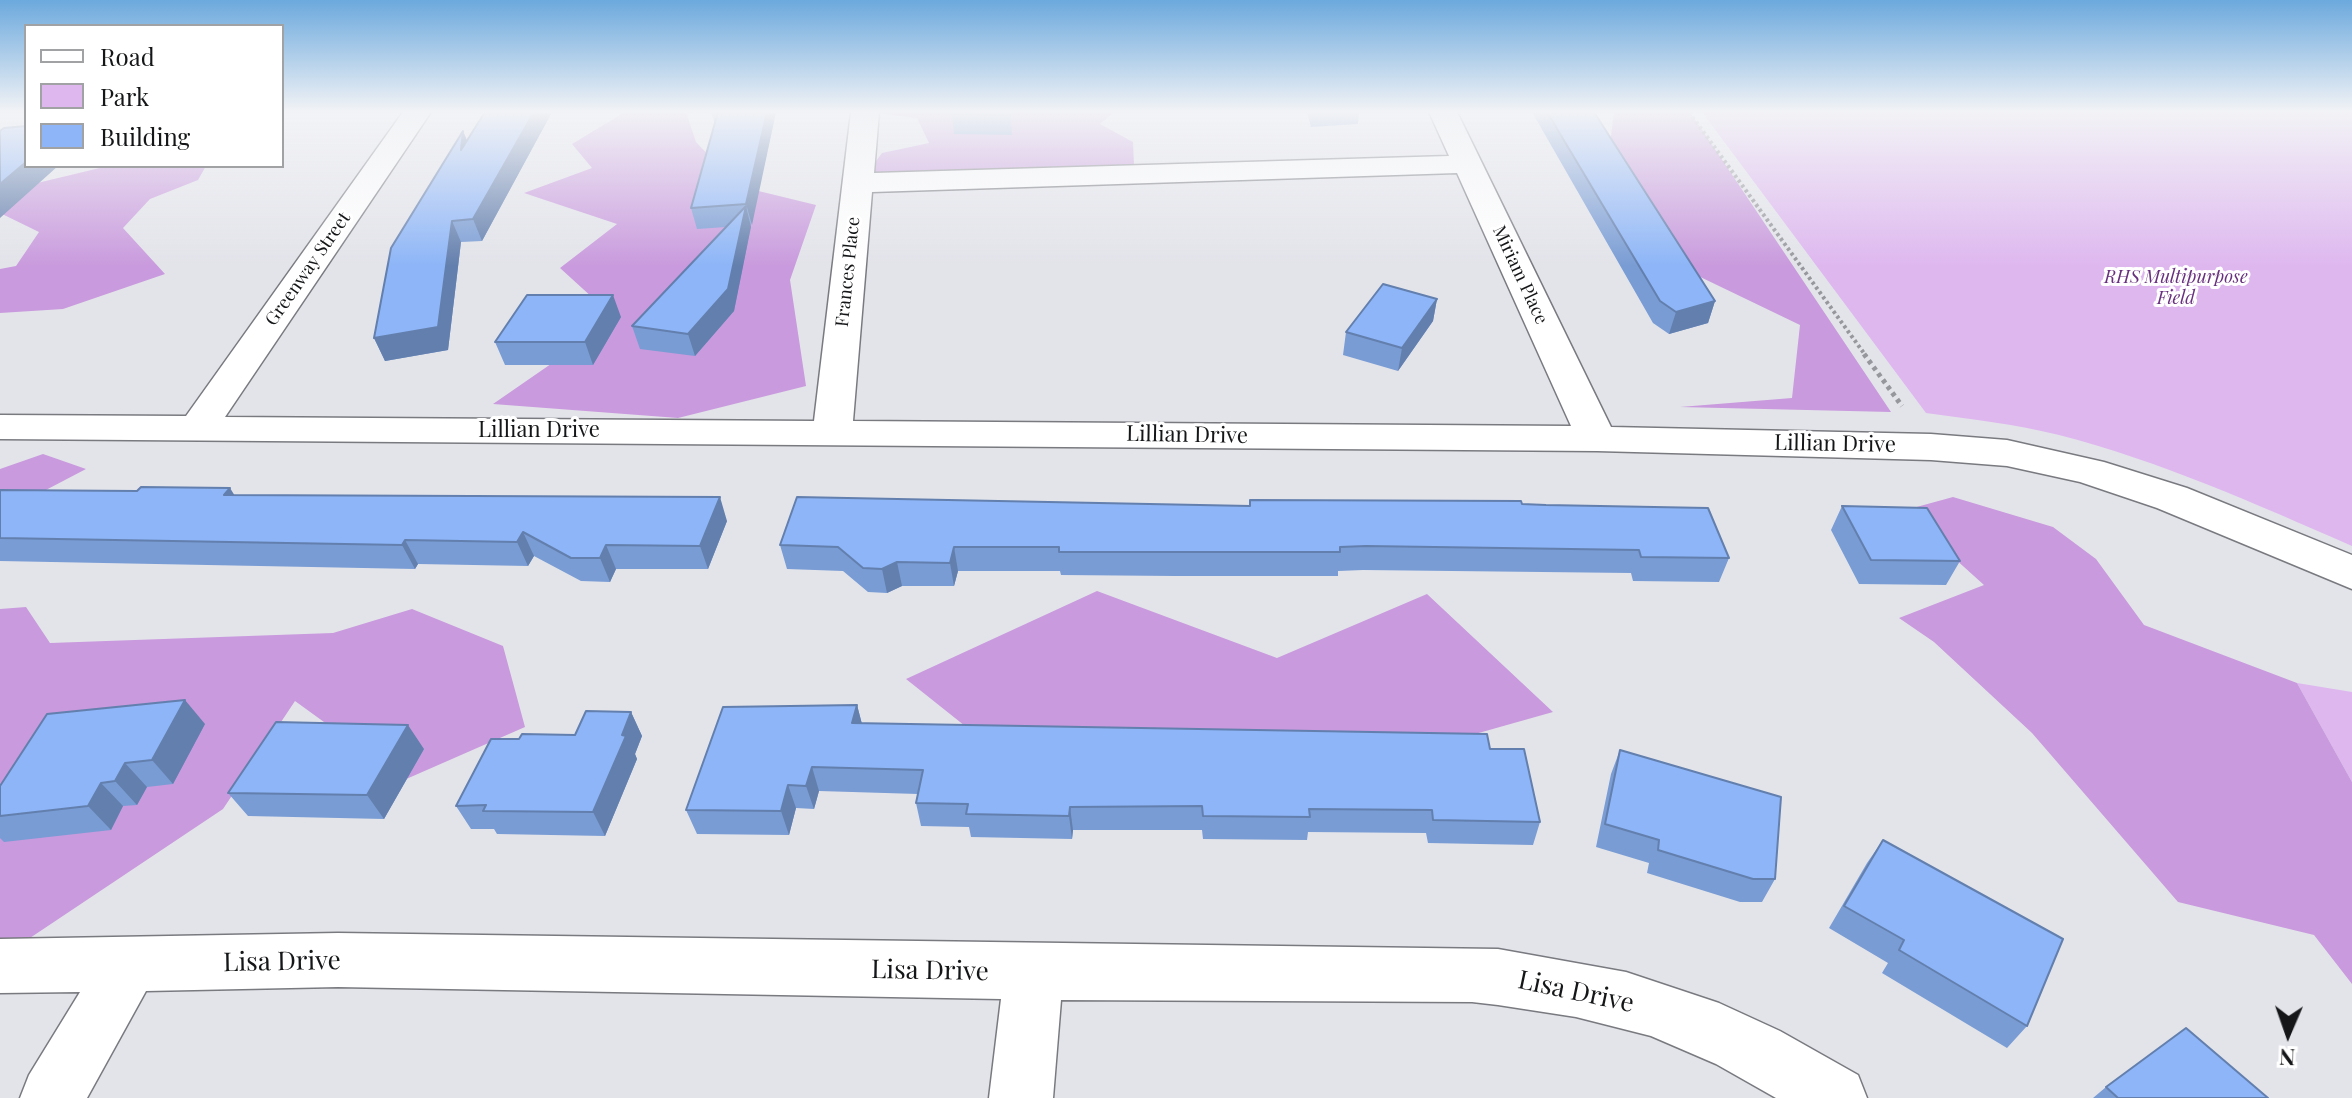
<!DOCTYPE html>
<style>
body{margin:0}
#map{position:relative;width:2352px;height:1098px;overflow:hidden;background:#e3e4ea;font-family:"Playfair Display",serif}
canvas{display:block}
.legend{position:absolute;left:24px;top:24px;width:260px;height:144px;box-sizing:border-box;background:#fff;border:2px solid #a1a2a3;margin:0;padding:10px 14px;list-style:none;font-size:24px;color:#151618}
.legend li{display:flex;align-items:center;gap:16px;height:40px}
.legend b{width:40px;border:2px solid #a1a2a3}
.north{position:absolute;left:2248px;top:994px;width:80px;height:80px;-webkit-text-stroke:6px #fff;paint-order:stroke;rotate:182deg;font-size:22px;font-weight:700;line-height:32px;text-align:center;color:#151618}
.north::after{content:'';display:block;margin:auto;width:28px;height:36px;background:#151618;clip-path:polygon(50% 0,100% 100%,50% 72%,0 100%)}
</style>
<div id="map">
<canvas width="2352" height="1098"></canvas>
<ul class="legend">
<li><b style="height:10px;background:#fff"></b>Road</li>
<li><b style="height:22px;background:#deb7ef"></b>Park</li>
<li><b style="height:22px;background:#8db5f7"></b>Building</li>
</ul>
<div class="north">N</div>
</div>
<script>
const g = document.querySelector('canvas').getContext('2d');
g.lineJoin = 'round';
function fill(path, color) { g.fillStyle = color; g.fill(path, 'evenodd'); }
function strokePath(path, color, width, dash) { g.strokeStyle = color; g.lineWidth = width; g.lineCap = dash ? 'butt' : 'round'; g.setLineDash(dash || []); g.stroke(path); }
function write(font, color, halo, rows, align = 'center') {
  g.font = font + ' "Playfair Display",serif'; g.lineWidth = 6; g.setLineDash([]); g.textBaseline = 'middle'; g.strokeStyle = halo; g.fillStyle = color; for (const [text, x, y, turn = 0] of rows) {
    g.save(); g.translate(x, y); g.rotate((+turn || 0) * Math.PI / 180); g.textAlign = isNaN(turn) ? turn : align; if (halo) g.strokeText(text, 0, 0); g.fillText(text, 0, 0); g.restore();
  }
}
const green = new Path2D(`
 M1702,112h650v434c-96,-42 -192,-85 -293,-111 -44,-11 -89,-16 -133,-22z
 M2297,683l55,9v90z`);
const forest = new Path2D(`
 M625,112h61l10,30 42,44 78,19 -26,75 16,106 -128,32 -185,-14 123,-85 -56,-51 57,-44 -93,-31 68,-25 -20,-24z
 M872,112h242l-14,12 33,18 1,22 -118,11 -149,-2 15,-20 47,-10 -12,-25z
 M1614,112h76l201,300 -211,-5 112,-9 8,-73 -108,-52 -83,-121z
 M108,166h98l-8,14 -48,19 -27,29 42,46 -102,35 -63,4v-44l16,-3 23,-34 -39,-19 4,-22z
 M43,454l43,15 -86,45v-45z
 M1953,497l100,30 43,32 48,66 153,58 55,99v202l-38,-49 -136,-33 -146,-169 -98,-91 -35,-24 85,-33 -82,-74z
 M1097,591l180,67 150,-64 126,118 -117,33 -432,12 -98,-78z
 M26,607l24,36 283,-10 79,-24 91,37 22,81 -121,53 -109,-79 -72,108 -223,149v-349z`);
const pathFar1 = new Path2D(`
 M1689,112l177,244`);
const path = new Path2D(`
 M1864,354l38,52`);
const minor = new Path2D(`
 M403,112h28l-206,305 589,4 37,-309h28l-5,61 575,-17 -20,-44h28l154,315 320,7 76,6 97,22 83,26 165,67v34l-195,-81 -77,-26 -73,-16 -76,-6 -334,-9 -1597,-12v-24l186,1zM1457,173l114,253 -718,-5 19,-229z
 M338,933l1160,16 128,23 93,31 61,28 78,44 9,23h-91l-60,-34 -65,-28 -75,-19 -78,-12 -26,-3 -411,-2 -8,98h-64l12,-99 -663,-12 -192,4 -59,107h-67l9,-23 51,-83 -80,1v-54z`);
const wall = new Path2D(`
 M485,112h67l-70,129 -21,1 -13,108 -63,11 -11,-23 89,-207 4,9z
 M711,112h65l-25,113 -17,86 -39,45 -55,-7 -8,-23 94,-99 -29,2 -6,-21 24,-84z
 M952,112h59l1,23 -58,-1z
 M1307,112h52l-1,12 -47,3z
 M1532,112h62l121,189 -7,22 -39,11 -16,-11z
 M1437,299l-4,22 -35,50 -55,-16 3,-23z
 M621,317l-28,48h-88l-10,-23z
 M0,490l234,5 493,26 -19,48h-92l-6,13 -29,-1 -47,-25 -6,10 -110,-2 -3,5 -415,-8z
 M1522,504l207,54 -10,24 -86,-1 -2,-8 -268,-3 -25,1v5h-163l-114,-1 -1,-4h-102l-4,15h-52l-15,7 -19,-1 -25,-21 -56,-2 -7,-24 469,-39z
 M1842,506l118,55 -14,24 -87,-1 -28,-54z
 M857,705l5,19 628,25 50,73 -7,23 -105,-2 -2,-10 -118,-1 -1,8 -104,-1 -1,-9h-129l-1,9 -101,-2 -2,-10 -48,-1 -5,-23 2,-9 -99,-3 -5,18 -18,-1 -7,27 -92,-1 -11,-24z
 M631,712l11,24 -7,18 2,5 -32,77 -108,-2 -3,-5h-23l-15,-23 63,-67 56,-4z
 M205,724l-32,60 -26,3 -10,18 -14,1 -12,24 -107,12 -4,-4v-52z
 M424,749l-40,70 -136,-3 -20,-23z
 M1620,750l155,129 -13,23h-22l-93,-29 2,-10 -53,-16 15,-73z
 M1883,840l144,186 -20,22 -125,-75 6,-10 -59,-35 38,-65z
 M2106,1087l162,11h-175z`);
const shadedWall = new Path2D(`
 M534,112h18l-70,129 -9,-22z
 M767,112h9l-24,113 -6,-21z
 M463,131l8,20 -10,-1z
 M26,162v4h32l-58,52v-34z
 M746,206l5,21 -17,84 -39,45 -7,-22z
 M452,221l9,21 -13,108 -63,11 -11,-23z
 M613,295l8,22 -28,48 -8,-23z
 M1437,299l-4,22 -35,50 4,-23z
 M1715,301l-7,22 -39,11 7,-22z
 M230,488l15,24 -21,-17z
 M720,497l7,24 -19,48 -8,-23z
 M523,532l11,24 -6,10 -11,-24z
 M405,540l13,24 -3,5 -13,-24z
 M606,545l10,24 -6,13 -10,-24z
 M954,547l4,24 -4,15 -4,-23z
 M897,562l5,24 -15,7 -5,-24z
 M185,700l20,24 -32,60 -21,-24z
 M857,705l6,23 -11,-5z
 M631,712l11,24 -7,18 2,5 -32,77 -12,-24z
 M408,725l16,24 -40,70 -17,-24z
 M125,763l22,24 -10,18 -22,-24z
 M812,767l7,24 -5,18 -8,-23z
 M101,783l22,23 -12,24 -23,-24z
 M788,785l8,23 -7,27 -8,-24z
 M1070,807l3,23 -1,9 -3,-23z`);
const building = new Path2D(`
 M485,112h49l-61,107 -21,2 -14,106 -64,11 17,-90 72,-117 -2,19z
 M718,112h49l-21,92 -55,4z
 M952,112h58v3l-59,-1z
 M1547,112h47l121,189 -39,11 -16,-11z
 M26,126v36l-26,22v-53l4,-3z
 M746,206l-18,83 -40,45 -56,-8z
 M1383,284l54,15 -35,49 -56,-16z
 M527,295h86l-28,47h-90z
 M141,487l89,1 -6,7 496,2 -20,49 -94,-1 -6,13h-29l-48,-26 -6,10 -112,-2 -3,5 -402,-7v-48l137,1z
 M797,497l453,9v-6l271,1 1,3 24,1 162,3 21,50 -88,-1 -2,-7 -273,-4 -26,1v5h-281v-5h-105l-4,16 -53,-1 -15,7 -19,-1 -25,-21 -58,-2z
 M1842,506l85,2 33,53 -89,-1z
 M185,700l-33,60 -27,3 -10,18 -14,2 -13,23 -88,10v-30l47,-72z
 M857,705l-5,18 635,11 3,15h34l16,73 -107,-2 -1,-10 -123,-1 1,8 -107,-1 -1,-10 -132,1 -1,9 -103,-2 2,-10 -52,-1 7,-33 -111,-3 -6,19 -18,-1 -7,26 -95,-1 37,-103z
 M586,711l45,1 -9,23 4,1 -33,76 -110,-1 3,-6 -30,1 35,-67h28l3,-5 53,1z
 M276,722l132,3 -41,70 -139,-2z
 M1620,750l161,47 -6,82h-22l-95,-29 1,-10 -54,-16z
 M1883,840l180,99 -36,87 -128,-76 5,-10 -60,-34z
 M2186,1028l82,70h-150l-12,-11z`);
const farStreetnames = [
 ["Greenway Street",308,269,-55],
 ["Frances Place",848,272,-84],
 ["Miriam Place",1520,275,65]
];
const farParknames = [
 ["RHS Multipurpose",2176,277],
 ["Field",2176,298]
];
const streetNames = [
 ["Lillian Drive",539,430],
 ["Lillian Drive",1187,435,1],
 ["Lillian Drive",1835,444,1]
];
const nearStreetnames = [
 ["Lisa Drive",282,962,-1],
 ["Lisa Drive",930,971,1],
 ["Lisa Drive",1576,992,12]
];
fill(green, '#deb7ef');
fill(forest, '#c99add');
strokePath(minor, '#797a80', 3);
strokePath(pathFar1, '#96979c', 4, [3, 3]);
strokePath(path, '#96979c', 5, [4, 4]);
fill(minor, '#fff');
fill(wall, '#799cd4');
fill(shadedWall, '#637fad');
fill(building, '#8db5f7');
strokePath(building, '#637fad', 2);
const sky = g.createLinearGradient(0, 0, 0, 266);
sky.addColorStop(0, '#6ca9dd');
sky.addColorStop(0.42, '#f2f3f6');
sky.addColorStop(1, '#f2f3f600');
g.fillStyle = sky;
g.fillRect(0, 0, 2352, 266);
write('18px', '#151618', '#fff', farStreetnames);
write('italic 18px', '#68307e', '#fff', farParknames);
write('22px', '#151618', '#fff', streetNames);
write('26px', '#151618', '#fff', nearStreetnames);
</script>
